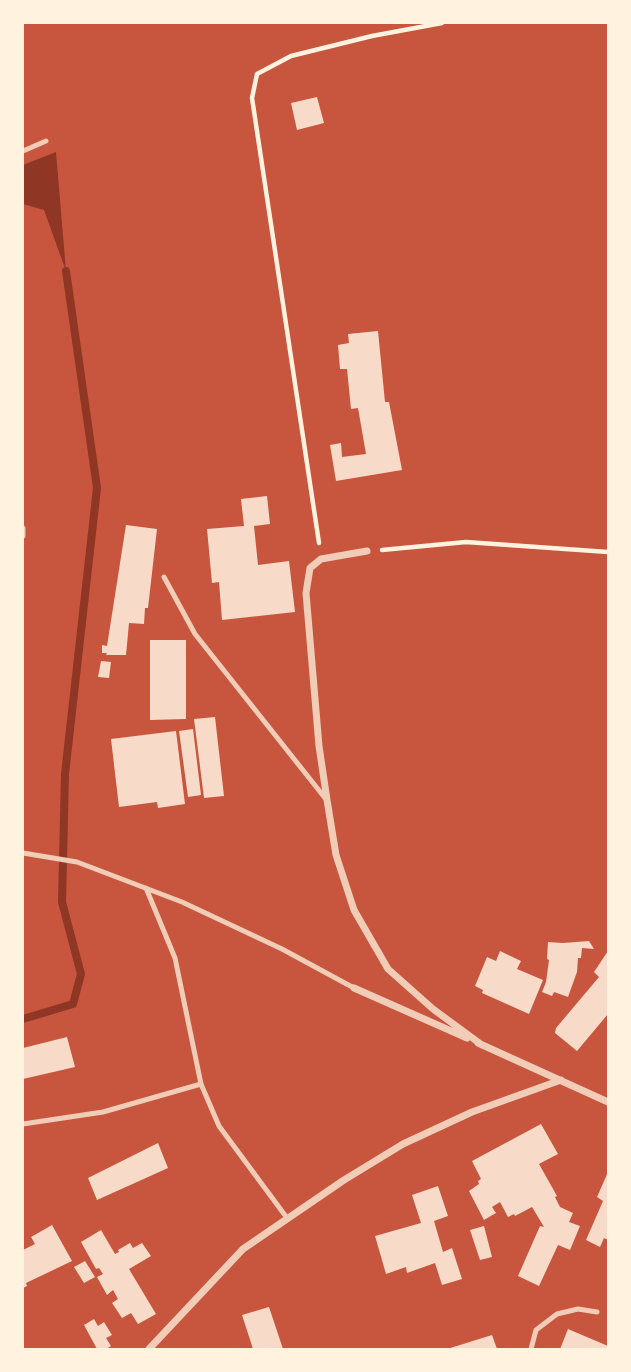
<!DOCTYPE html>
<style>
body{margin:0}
#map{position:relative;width:631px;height:1372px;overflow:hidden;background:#c8553d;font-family:Literata,serif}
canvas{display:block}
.frame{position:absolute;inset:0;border:24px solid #fff3e0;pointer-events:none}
</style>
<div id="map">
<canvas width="631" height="1372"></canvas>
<div class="frame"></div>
</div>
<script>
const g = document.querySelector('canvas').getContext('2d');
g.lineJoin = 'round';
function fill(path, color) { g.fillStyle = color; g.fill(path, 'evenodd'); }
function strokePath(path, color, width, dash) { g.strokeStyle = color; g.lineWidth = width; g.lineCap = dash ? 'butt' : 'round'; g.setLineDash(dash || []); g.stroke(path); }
const water = new Path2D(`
 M56,152l10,119 -22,-61 -21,-6v-39z`);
const stream = new Path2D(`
 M23,1019l50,-15 8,-30 -19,-72 3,-128 32,-286 -31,-217`);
const building = new Path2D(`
 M317,97l7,26 -27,7 -6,-27z
 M378,331l7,71h4l13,68 -66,11 -6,-36 11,-2 1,14 24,-3 -8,-46 -7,1 -4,-40h-7l-2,-24 11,-2 -1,-9z
 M267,496l3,28 -16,2 4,39 31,-4 6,51 -73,8 -3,-38 -7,1 -5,-54 37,-3 -3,-27z
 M126,525l31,4 -9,79h-3l-1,16 -15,-1 -3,32h-20l1,-2h-5v-8l5,1z
 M150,640h36v79l-36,1z
 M101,661l10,1 -2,16 -11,-1z
 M215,717l9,79 -20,2 -10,-79z
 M193,729l8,66 -13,2 -9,-66z
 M176,731l9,73 -27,4 -1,-6 -38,5 -8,-68z
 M589,941l5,8 -12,-1 -1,10h-3l-1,14 -9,25 -14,-5 -2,4 -10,-4 4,-10 3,-22 -2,-1 1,-17 15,1z
 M500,951l21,10 -4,8 26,11 -14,34 -47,-21 1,-3 -8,-4 12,-29 9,4z
 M608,951v63l-31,37 -22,-18 1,-5 43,-51 -5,-5z
 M67,1037l8,30 -52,12v-31z
 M541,1124l17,30 -19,10 18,32 -2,1 5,10 13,6 -4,9 11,4 -10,24 -12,-5 -19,41 -21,-10 22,-50 4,1 -12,-20 -17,9 -1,-2 -6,3 -8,-15 -8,5 4,6 -12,7 -15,-29 10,-7 -1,-3 3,-2 -9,-18z
 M158,1143l10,25 -71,32 -9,-22z
 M608,1172v68l-4,-2 -4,9 -14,-7 17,-39 -6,-4z
 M438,1186l10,30 -14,5 9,31 9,-4 10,31 -20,6 -7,-22 -28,10 -1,-6 -20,7 -11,-38 46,-13 -9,-28z
 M52,1225l20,36 -46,22 1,3 -4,2v-38l12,-6 -4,-7z
 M484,1226l8,31 -12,3 -10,-30z
 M101,1230l14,24 4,-2 -1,-2 12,-7 3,5 9,-5 9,13 -22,13 27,45 -18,10 -7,-11 -9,5 -10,-15 6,-4 -5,-9 -6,5 -10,-18 6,-3 -4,-6 -3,1 -15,-27z
 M85,1261l10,16 -11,6 -10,-16z
 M269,1307l14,42h-30l-11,-34z
 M94,1319l4,7 6,-4 8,13 -6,3 5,8 -5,3h-9l-13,-24z
 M568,1329l40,17v3h-48z
 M492,1335l5,14h-50z`);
const path = new Path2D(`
 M319,543l-67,-445 5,-24 34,-18 81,-20 70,-13
 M382,550l84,-8 142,10`);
const service = new Path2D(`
 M23,151l23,-10
 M23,528v8
 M164,577l31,57 130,164
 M23,853l54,9 105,40 100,47 72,39
 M146,888l29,70 26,126 18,42 68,92
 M23,1124l80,-12 98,-28
 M531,1349l5,-19 21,-16 21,-5 19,3`);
const minor = new Path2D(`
 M367,551l-46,8 -11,9 -4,25 13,153 8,54 9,55 18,55 34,59 45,40 49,36
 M354,988l113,50
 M478,1043l130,59
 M149,1349l94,-100 101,-69 59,-36 69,-32 89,-32`);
fill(water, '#8f3625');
strokePath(stream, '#8f3625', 8);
fill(building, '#f7dbc8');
strokePath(path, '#fff3e0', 4.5);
strokePath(service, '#f1ccb7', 5);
strokePath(minor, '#f1ccb7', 7);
</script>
